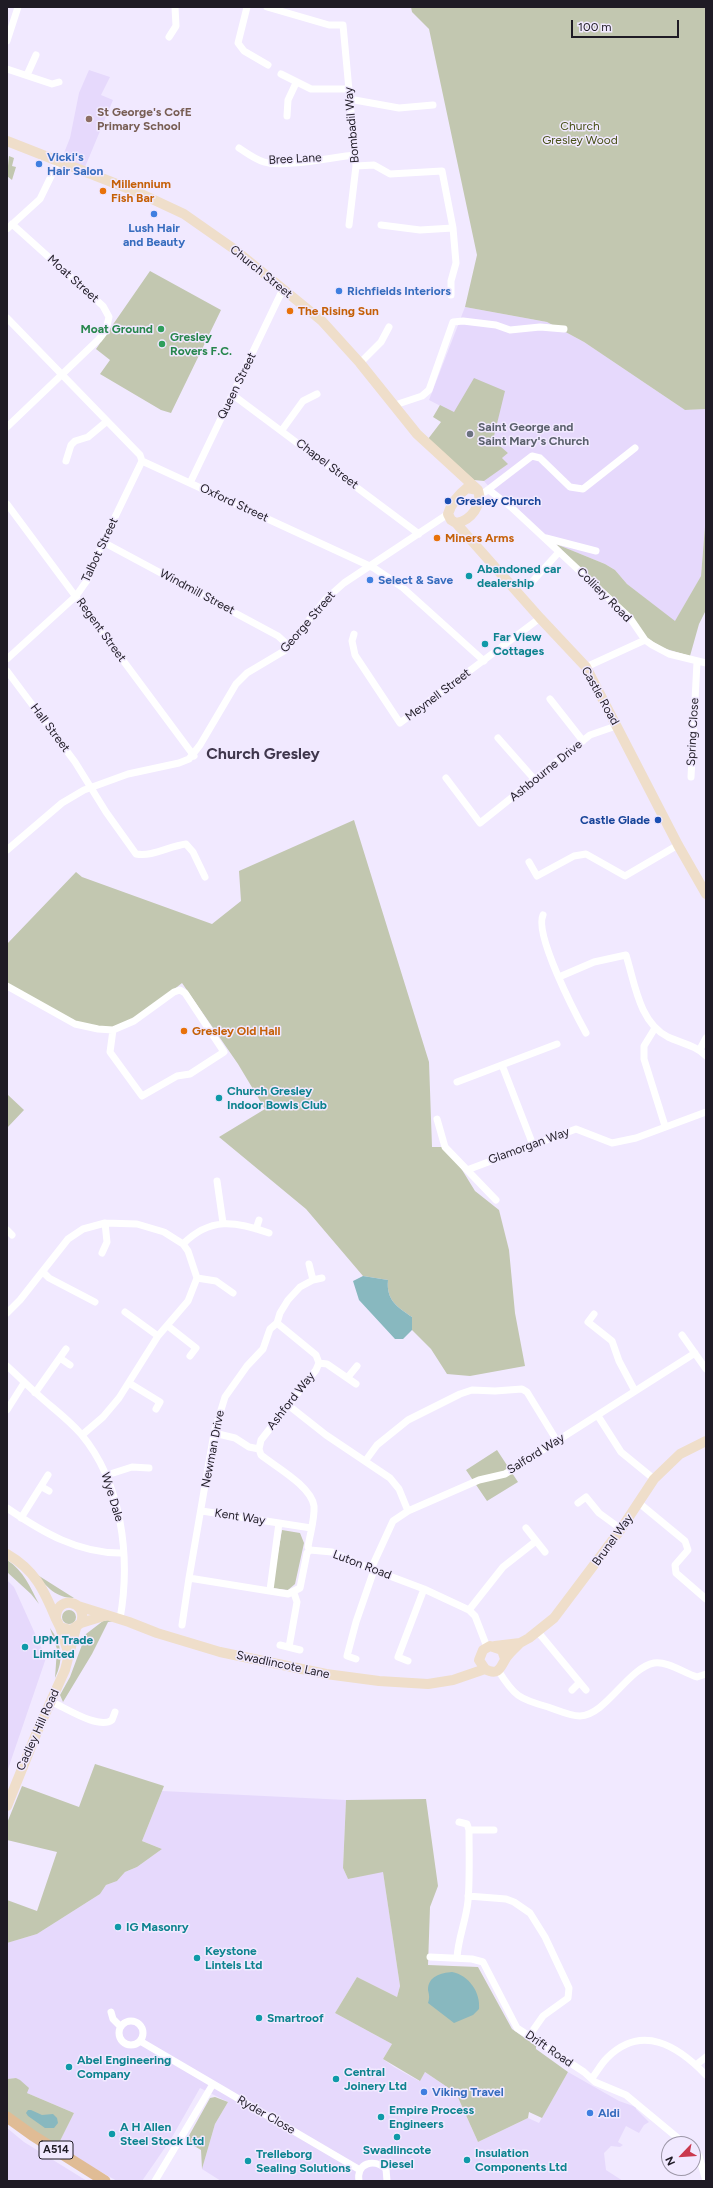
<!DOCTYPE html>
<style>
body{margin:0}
#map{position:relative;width:713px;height:2188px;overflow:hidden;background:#f1e9ff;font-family:Figtree,sans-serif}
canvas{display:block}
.frame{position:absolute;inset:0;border:8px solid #1f1b25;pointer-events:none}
.north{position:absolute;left:661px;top:2136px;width:40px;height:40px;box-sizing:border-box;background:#f1e9ff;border:1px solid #9d97a8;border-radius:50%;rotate:245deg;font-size:11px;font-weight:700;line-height:16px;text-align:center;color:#1f1b25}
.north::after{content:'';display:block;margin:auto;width:14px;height:18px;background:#ca394e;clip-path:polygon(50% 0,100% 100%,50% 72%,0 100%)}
.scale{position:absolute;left:571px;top:20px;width:108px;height:18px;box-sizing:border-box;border:2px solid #1f1b25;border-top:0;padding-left:5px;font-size:12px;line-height:14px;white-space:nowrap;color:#1f1b25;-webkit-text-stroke:3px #f1e9ff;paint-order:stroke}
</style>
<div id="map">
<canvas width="713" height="2188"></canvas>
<div class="frame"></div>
<div class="north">N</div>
<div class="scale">100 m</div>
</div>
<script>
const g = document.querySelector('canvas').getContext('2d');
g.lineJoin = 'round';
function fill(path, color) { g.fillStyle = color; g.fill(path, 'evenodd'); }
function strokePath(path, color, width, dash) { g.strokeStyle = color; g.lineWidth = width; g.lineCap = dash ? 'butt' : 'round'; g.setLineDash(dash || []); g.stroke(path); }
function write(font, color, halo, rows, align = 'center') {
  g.font = font + ' Figtree,sans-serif'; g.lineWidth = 3; g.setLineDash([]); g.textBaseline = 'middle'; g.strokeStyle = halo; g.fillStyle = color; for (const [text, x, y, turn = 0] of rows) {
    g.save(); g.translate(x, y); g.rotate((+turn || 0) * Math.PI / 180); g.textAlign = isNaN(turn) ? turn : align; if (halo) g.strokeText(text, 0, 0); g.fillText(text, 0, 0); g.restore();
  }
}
const built = new Path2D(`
 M89,70l21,7 -9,18 12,5 -28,67 -23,-9 8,-20 9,-45z
 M465,307l82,15 37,20 101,68 21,-1v105l-5,62 -26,46 -48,-38 -12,-14 -10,-6 -64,-26 -45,-43 -12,-14 23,-17 -5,-6 6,-5 -54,-40 -25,-13z
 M7,1580l7,7 32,71 -39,114z
 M162,1791l184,9 -3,68 5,11 35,-8 17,115 -3,11 -40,-20 -22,36 57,31 -9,15 11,8 25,14 6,-9 31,21 22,49 50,-24 11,5 29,-51 51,29 17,6v2l13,13 -5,3 -5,8 -13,-7 -8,16 5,3 -3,2 -9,-1 -7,7 2,17 17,11h-402l-19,-12 13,-45 13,-22 -28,-14 -29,51 -29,42h-25l-60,-34 17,-34 -47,-20 -11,-15 -9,1v-136l30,-9 63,-40 6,-9 11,-4 8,-9 12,-5 25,-18 -20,-8z
 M7,2128l17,14 63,39h-80z`);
const green = new Path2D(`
 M411,7h295v402l-21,1 -101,-68 -37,-20 -82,-15 12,-52 -48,-226 -17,-17z
 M9,156l5,2 -2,8 4,1 -4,13 -5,-4z
 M150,271l71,39 -50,103 -10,-3 -61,-36 10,-14 -14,-11z
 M474,378l31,13 -12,49 15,13 -6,5 6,6 -24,17 -10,-1 -46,-41 13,-17 -8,-5 7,-12 14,7z
 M706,514v96l-7,14 -9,32 -27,-8 -16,-10 -91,-94 49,20 10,6 12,14 48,37 26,-45z
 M354,820l75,242 3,85h16l27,44 24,19 10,40 6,63 10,53 -55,10 -23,-2 -16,-25 -19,-19v-13c-15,-10 -26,-17 -24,-37l-25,-4 -57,-67 -87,-72 46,-28 -27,-45 -56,-81 -48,38 -21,9 -22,-1 -84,-43v-42l69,-72 6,5 130,47 29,-23 -2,-30z
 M7,1094l17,16 -17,18z
 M497,1450l21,32 -31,19 -21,-31z
 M282,1530l18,3 4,10 -9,41 -7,6 -16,-2z
 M7,1560c17,11 23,27 32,44l-8,-10 -24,-22z
 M36,1574l38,24c-18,0 -27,-11 -38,-24z
 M62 1617a7 7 0 1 1 14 0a7 7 0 1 1-14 0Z
 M109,1620h7l32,14 -32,-13 -8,1 -16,32 -29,48 -3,-7 10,-18 16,-43 17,-13z
 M50,1628c12,16 14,32 5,50l2,-29z
 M95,1764l69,22 -22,55 20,8 -25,18 -12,5 -8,9 -11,4 -6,9 -63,40 -30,9v-43l30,11 20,-59 -50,-12v-17l15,-37 57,21z
 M426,1799l12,87 -8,21 -2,58 50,2 34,62 24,17v3l32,23 -26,46 -13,-6 -1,6 -50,24 -22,-49 -31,-21 -5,9 -37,-22 9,-15 -57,-31 22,-36 40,20 3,-11 -17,-114 -35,7 -5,-11 3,-68z
 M16,2078l4,2 9,8 -2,5 47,20 -17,34 -50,-35v-33z
 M215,2097l13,5 -13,22 -13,45 -1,-19 -15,-9 24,-43z`);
const water = new Path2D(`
 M363,1276l25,4c-2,20 9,27 24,37v13l-9,9h-8l-36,-39 -6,-19z
 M452,1972c17,3 29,21 27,37l-6,6 -19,8 -26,-20c2,-6 1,-8 0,-13 0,-14 13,-17 24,-18z
 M28,2110h3l11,5 11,-1 4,4 1,5 -4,5h-9l-17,-12 -2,-3z`);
const street = new Path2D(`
 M247,7l-9,36 6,8 24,14
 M267,7l62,18h14l13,141 -7,59
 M169,37l7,-11 -1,-19
 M7,41l11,-34
 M7,69l45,15 7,-2
 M281,74l30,15h37
 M27,75l9,-20
 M349,99l50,9 34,-3
 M287,116l1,-16 8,-17
 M239,148c8,5 15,11 25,14 18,6 69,-5 91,-7
 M356,166l18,-1 16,9 52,-3 11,57 3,35 -5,18v14
 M381,225l39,5 33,-2
 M7,229l33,-30 19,-39
 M7,318l133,137 2,6 232,107 28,19 82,74
 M360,363l21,-21 8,-15
 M233,395l186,139
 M395,405l27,-9 7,-6 24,-68 10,-1 33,4 14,5 30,-3 24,2
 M7,427l92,-88 7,-9 3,-13 -6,-11 -91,-82
 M282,430l21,-29 14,-7
 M66,461l5,-16 4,-4 13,-4 18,-15
 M190,483l93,-194
 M489,490l22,17 119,111 15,22 7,5 17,9 37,9
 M485,492l47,-36 8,2 30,29 13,2 52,-41
 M7,504l187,252
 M546,538l50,13
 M103,542l175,94 11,10
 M531,583l28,-31
 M354,634l-2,7 3,14 45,68 140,-105
 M7,659l69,-63 12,-17 15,-37 39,-81
 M586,667l59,-27
 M7,671l68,91 31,50 30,42c17,3 33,-8 50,-10l7,8 12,25
 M550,699l33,42
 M498,738l37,42
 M691,777l6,-115
 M446,778l34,45 110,-88 26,-9
 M7,850l55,-47 22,-13 44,-16 51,-11 10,-4 11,-14 36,-61 11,-11 37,-22 42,-52 18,-16 104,-69
 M529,862l8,14 37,-20 12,-2 39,22 53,-31
 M543,915c-9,19 32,98 43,118
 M559,977l35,-15 32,-7c9,29 13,67 42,82 13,6 29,9 38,19
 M7,986l68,38 23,5 15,1 21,-9 40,-29 6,-2 5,3 39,59 -34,22 -13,2 -35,20 -32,-44 3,-22
 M655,1028l-11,18v13l21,67
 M700,1049l6,-11
 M502,1065l31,80
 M457,1082l100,-38
 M437,1119l8,28 51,53
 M467,1170l109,-41 36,14 24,-5 70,-26
 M217,1181l6,42
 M256,1229l3,-9
 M7,1230l5,5
 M183,1244c27,-27 52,-23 86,-11
 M102,1253l5,-11 -2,-19
 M309,1264l4,16
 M43,1272l6,6 46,24
 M197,1278l19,3 17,12
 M125,1312l33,24
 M7,1313l13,-13 48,-61 15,-10 22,-6 32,1 27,8 19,12 5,7 9,27 -9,23 -30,35 -39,62 -16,19 -21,18
 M594,1314l-6,8 24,19 7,20 16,30
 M168,1326l28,22 -6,8
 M682,1335l24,34
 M60,1358l10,7
 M319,1363l8,1 29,20
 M7,1366c10,9 19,18 29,27 15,14 31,25 45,41 41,49 50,123 39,185
 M348,1377l9,-11
 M129,1383l31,19 -4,7
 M35,1393l31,-44
 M288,1405l38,30 64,43 9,11 9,22
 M7,1410l17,-27
 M598,1416l23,36 33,27
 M214,1433l21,5 14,9 10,2
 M259,1449l2,6c15,12 50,31 53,51 1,12 -4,28 -6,41l2,3 22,2 39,17 53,20 45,21 6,6 12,31
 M259,1449l2,-9 55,-70 3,-7 -3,-8 -39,-32
 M366,1460l11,-15 31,-25 52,-26 12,-4 23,1 27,-2 5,3 30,49
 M107,1475l25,-8 17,1
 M42,1487l7,4
 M578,1503l8,-6 13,16 22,16
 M639,1503l46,38 3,9 -13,15 1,8 30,26
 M7,1508c35,24 72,46 116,45
 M202,1511l109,17
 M21,1518l27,-43
 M526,1528l19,24
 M310,1550l-3,3 -7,35 -12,6 -99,-16 25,-145 11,-36 22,-31 16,-17 7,-20 7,-6 3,-10 8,-13 12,-13 13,-7 9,-2
 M371,1569l22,-48 15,-10 71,-31 26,-6 190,-121
 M270,1590l9,-67
 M469,1610l34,-43 33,-26
 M182,1625l7,-47
 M538,1632l48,58
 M280,1645l20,5
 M289,1647l8,-45 -3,-9
 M356,1659l-9,-3 9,-34 18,-52
 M408,1661l-10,-4 26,-68
 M498,1670c16,26 21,29 50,37 9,3 22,9 32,9 26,-1 48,-48 74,-53 14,-2 30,10 43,14l9,-3
 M572,1690l7,-7
 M52,1702c14,6 47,28 60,18l3,-8
 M459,1822l8,2 2,6
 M468,1896l38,3 8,3 16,11 15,24 24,51 -1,10 -25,18 -14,20
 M430,1957l42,2 11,3 34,66 67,44 11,10 31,13 59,49
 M457,1958c1,-20 9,-37 11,-57 2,-23 1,-47 1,-71h25
 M111,2012l2,7 7,7
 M119 2033a12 12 0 1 1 24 0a12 12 0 1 1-24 0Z
 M140,2041l220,129
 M696,2065l10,-8
 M592,2078c5,-6 9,-14 15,-20 35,-35 71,-12 99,17
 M693,2151l6,5 7,25
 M155,2181l58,-97
 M359,2181c-3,-18 15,-23 27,-12l1,12`);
const secondary = new Path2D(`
 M7,141l130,51 47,22 50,35 88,72 38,42 57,71 61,56c5,14 -7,31 -22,33
 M478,490l-11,-2c-9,7 -16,16 -19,26l3,6 5,3 84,95 46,49 92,178 28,49
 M7,1554c28,16 37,36 49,65
 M78,1606l51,16 28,11 63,19 106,22 53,7 49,3 25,-4 32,-11
 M81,1623c8,-23 -26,-29 -25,-4l4,8 11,3 10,-7 26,-8
 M60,1627l9,28
 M495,1646l25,-3 9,-5 25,-20 67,-89 33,-50 26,-25 26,-13
 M505,1659l-3,-9 -12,-4 -7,4 -4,10 6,9c14,8 16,-3 21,-11 4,-6 10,-11 14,-15
 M7,1806l30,-74 28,-62 11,-42`);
const primary = new Path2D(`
 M7,2117l25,18 73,46`);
const markers = [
 [89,119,4,"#8d6e63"],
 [39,164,4,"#3f7fe0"],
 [103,191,4,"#e8710a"],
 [154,214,4,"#3f7fe0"],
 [339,291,4,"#3f7fe0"],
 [290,311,4,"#e8710a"],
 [161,329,4,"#2e9e5b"],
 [162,344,4,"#2e9e5b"],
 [470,434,4,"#6b7280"],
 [448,501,4,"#1a4fb4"],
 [437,538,4,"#e8710a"],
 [469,576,4,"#0f9aa8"],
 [370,580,4,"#3f7fe0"],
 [485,644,4,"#0f9aa8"],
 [658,820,4,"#1a4fb4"],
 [184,1031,4,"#e8710a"],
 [219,1098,4,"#0f9aa8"],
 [25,1647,4,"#0f9aa8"],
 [118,1927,4,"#0f9aa8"],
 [197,1958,4,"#0f9aa8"],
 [259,2018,4,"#0f9aa8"],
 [69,2067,4,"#0f9aa8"],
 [336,2079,4,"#0f9aa8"],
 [424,2092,4,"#3f7fe0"],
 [590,2113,4,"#3f7fe0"],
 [381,2117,4,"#0f9aa8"],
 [112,2134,4,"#0f9aa8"],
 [397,2137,4,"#0f9aa8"],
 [467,2160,4,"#0f9aa8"],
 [248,2161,4,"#0f9aa8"]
];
const shields = [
 [56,2150,34]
];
const shieldNames = [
 ["A514",56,2150]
];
const educationNames = [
 ["St George's CofE",97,112],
 ["Primary School",97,126]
];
const streetNames = [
 ["Bombadil Way",352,125,-95],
 ["Bree Lane",295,159,-3],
 ["Church Street",261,272,39],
 ["Moat Street",73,279,42],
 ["Queen Street",237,386,-64],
 ["Chapel Street",327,464,37],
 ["Oxford Street",234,503,25],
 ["Talbot Street",100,550,-65],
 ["Windmill Street",197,592,28],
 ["Colliery Road",604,595,45],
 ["George Street",308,622,-49],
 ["Regent Street",101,630,54],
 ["Meynell Street",438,695,-37],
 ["Castle Road",600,696,61],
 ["Hall Street",50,728,53],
 ["Spring Close",693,732,-87],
 ["Ashbourne Drive",546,771,-39],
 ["Glamorgan Way",529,1146,-20],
 ["Ashford Way",291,1401,-52],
 ["Newman Drive",213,1449,-79],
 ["Salford Way",536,1454,-32],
 ["Wye Dale",112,1497,73],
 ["Kent Way",240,1517,9],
 ["Brunel Way",613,1540,-54],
 ["Luton Road",362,1565,21],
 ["Swadlincote Lane",283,1665,12],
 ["Cadley Hill Road",38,1730,-66],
 ["Drift Road",549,2049,34],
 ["Ryder Close",266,2115,30]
];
const parkNames = [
 ["Church",580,126],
 ["Gresley Wood",580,140]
];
const shopNames = [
 ["Vicki's",47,157],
 ["Hair Salon",47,171],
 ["Lush Hair",154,228,"center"],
 ["and Beauty",154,242,"center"],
 ["Richfields Interiors",347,291],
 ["Select & Save",378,580],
 ["Viking Travel",432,2092],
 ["Aldi",598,2113]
];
const foodNames = [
 ["Millennium",111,184],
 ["Fish Bar",111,198],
 ["The Rising Sun",298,311],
 ["Miners Arms",445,538],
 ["Gresley Old Hall",192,1031]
];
const leisureNames = [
 ["Moat Ground",153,329],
 ["Gresley",170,337,"left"],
 ["Rovers F.C.",170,351,"left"]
];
const worshipNames = [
 ["Saint George and",478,427],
 ["Saint Mary's Church",478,441]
];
const transitNames = [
 ["Gresley Church",456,501],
 ["Castle Glade",650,820,"right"]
];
const cultureNames = [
 ["Abandoned car",477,569],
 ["dealership",477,583],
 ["Far View",493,637],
 ["Cottages",493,651],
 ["Church Gresley",227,1091],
 ["Indoor Bowls Club",227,1105],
 ["UPM Trade",33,1640],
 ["Limited",33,1654],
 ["IG Masonry",126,1927],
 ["Keystone",205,1951],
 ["Lintels Ltd",205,1965],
 ["Smartroof",267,2018],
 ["Abel Engineering",77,2060],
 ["Company",77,2074],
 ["Central",344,2072],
 ["Joinery Ltd",344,2086],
 ["Empire Process",389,2110],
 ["Engineers",389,2124],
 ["A H Allen",120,2127],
 ["Steel Stock Ltd",120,2141],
 ["Swadlincote",397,2150,"center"],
 ["Diesel",397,2164,"center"],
 ["Insulation",475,2153],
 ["Components Ltd",475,2167],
 ["Trelleborg",256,2154],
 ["Sealing Solutions",256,2168]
];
const districtNames = [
 ["Church Gresley",263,754]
];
fill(built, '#e6d9fc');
fill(green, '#c2c7b0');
fill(water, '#88b8bf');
strokePath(street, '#fff', 7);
strokePath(secondary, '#efdeca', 10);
strokePath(primary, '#e0bc95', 11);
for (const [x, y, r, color] of markers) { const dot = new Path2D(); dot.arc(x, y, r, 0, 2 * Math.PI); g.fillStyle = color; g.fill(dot); strokePath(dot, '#f1e9ff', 1.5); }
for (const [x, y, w] of shields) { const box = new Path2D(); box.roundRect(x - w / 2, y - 9, w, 18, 3); g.fillStyle = '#f1e9ff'; g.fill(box); strokePath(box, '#1f1b25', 1); }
write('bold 11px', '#1f1b25', null, shieldNames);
write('bold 12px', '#785e54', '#f1e9ff', educationNames, 'left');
write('12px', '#1f1b25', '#f1e9ff', streetNames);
write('12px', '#475016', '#f1e9ff', parkNames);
write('bold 12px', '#366cbe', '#f1e9ff', shopNames, 'left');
write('bold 12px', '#c56008', '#f1e9ff', foodNames, 'left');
write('bold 12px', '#27864d', '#f1e9ff', leisureNames, 'right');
write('bold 12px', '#5b616d', '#f1e9ff', worshipNames, 'left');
write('bold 12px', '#164399', '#f1e9ff', transitNames, 'left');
write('bold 12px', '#0d838f', '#f1e9ff', cultureNames, 'left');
write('bold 16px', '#40374d', '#f1e9ff', districtNames);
</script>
